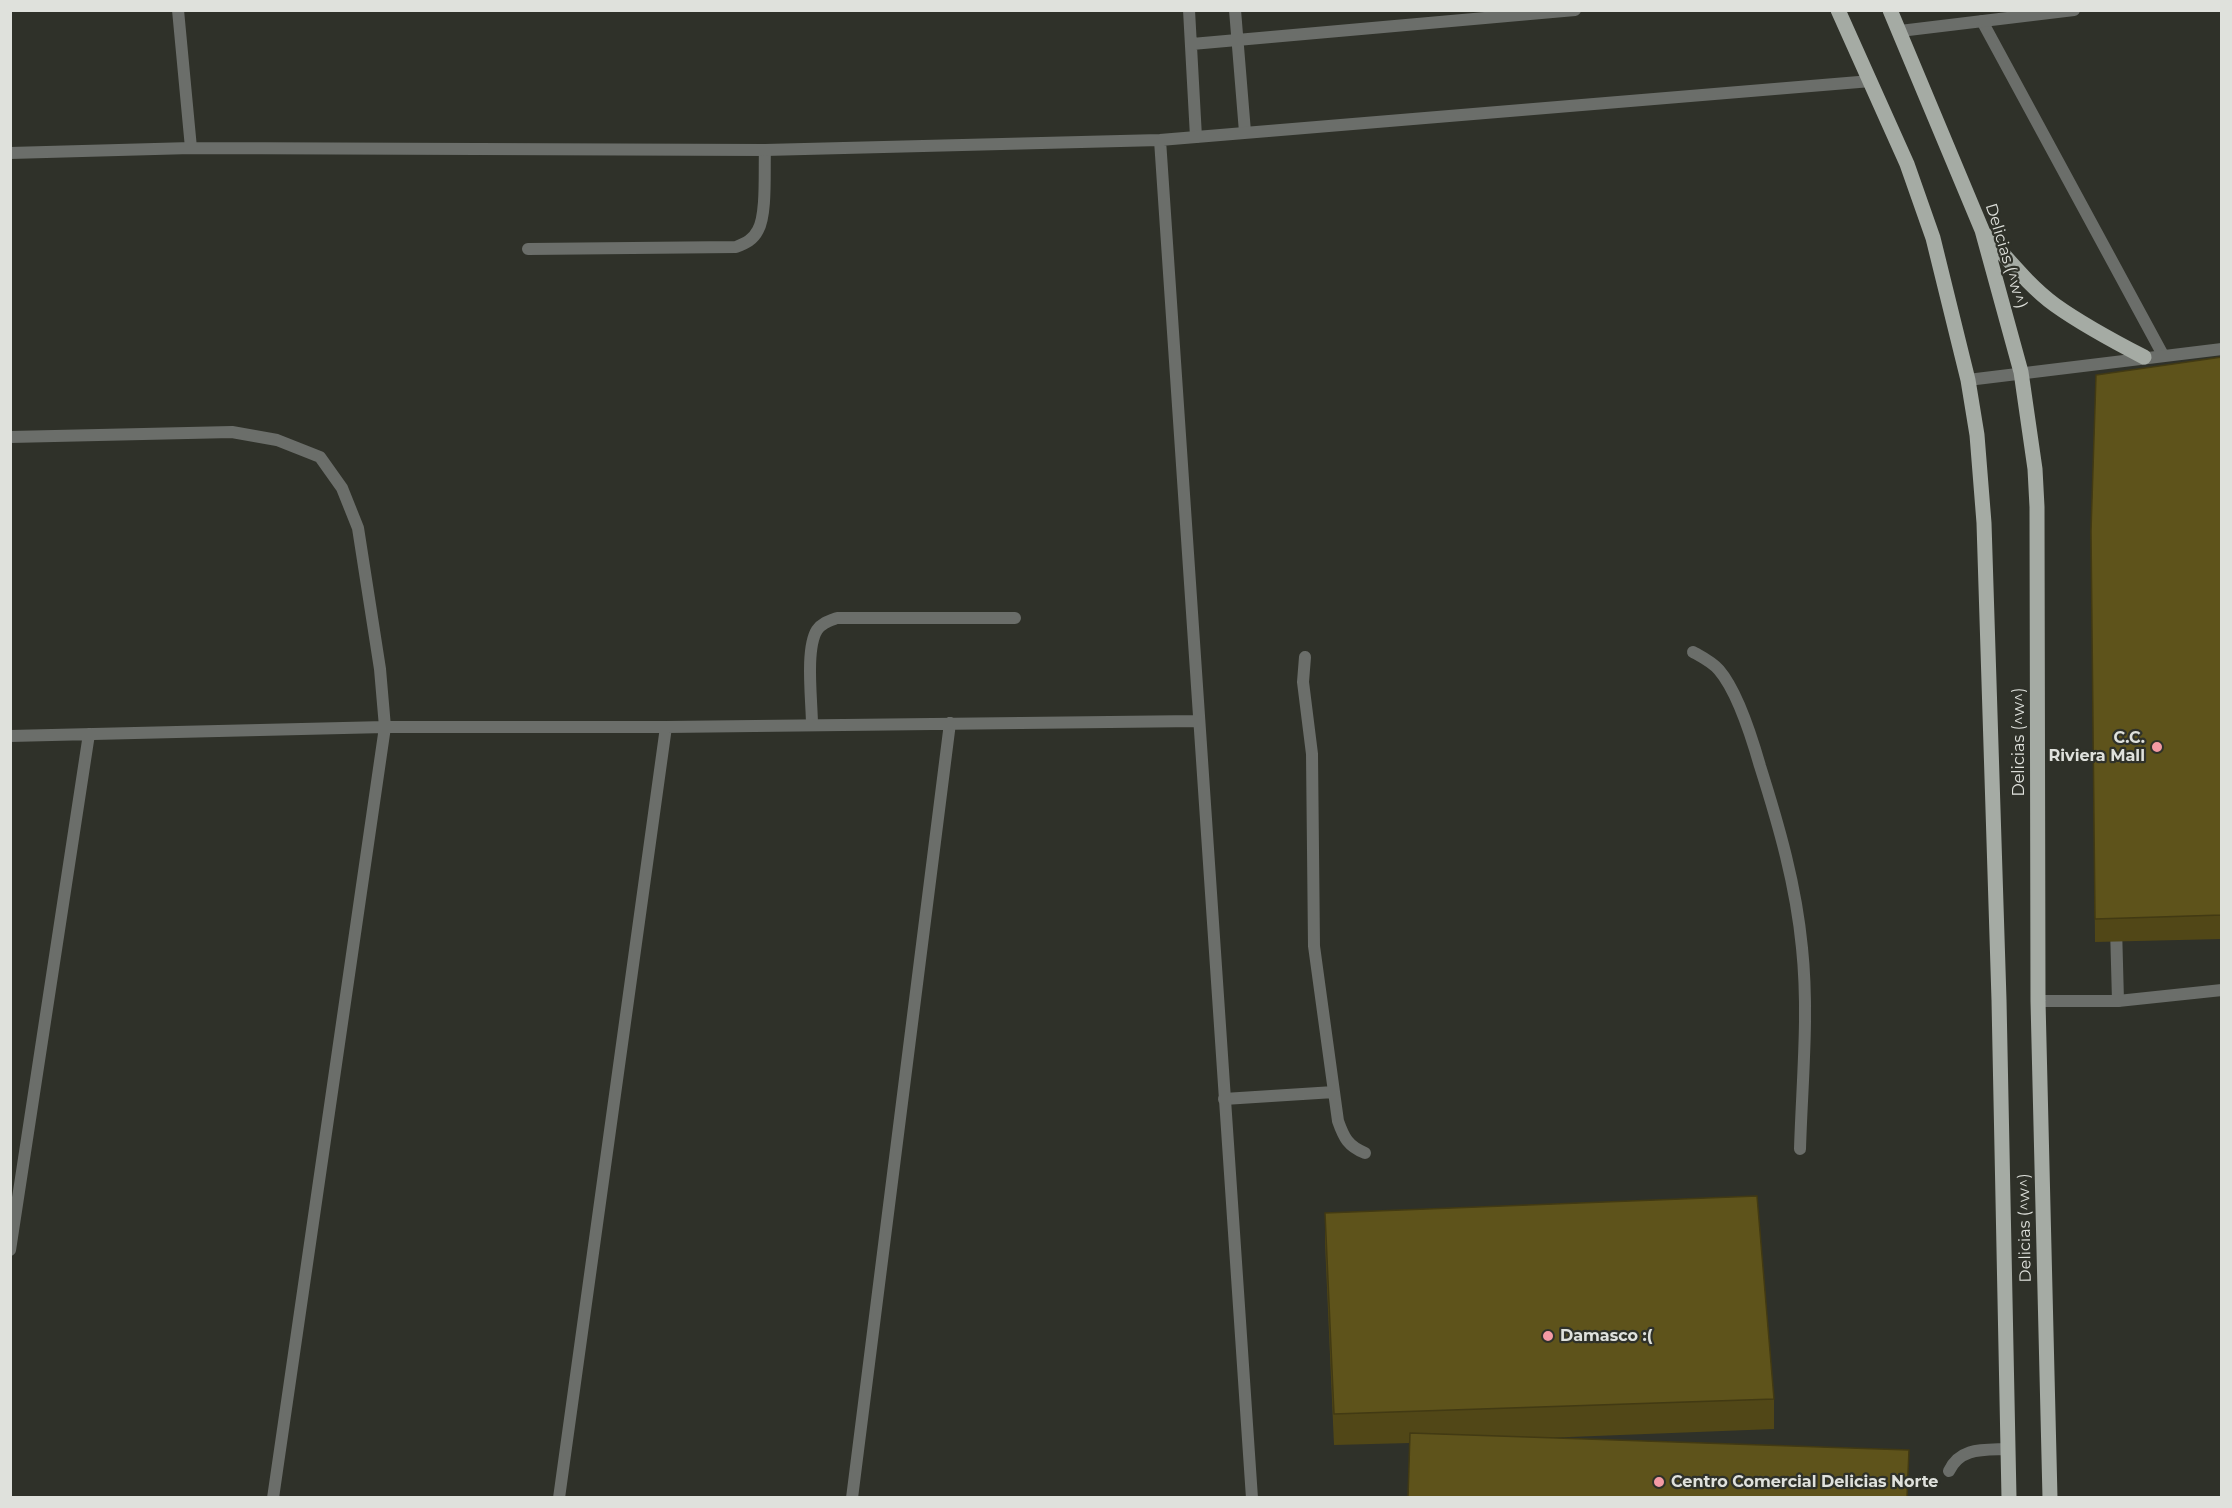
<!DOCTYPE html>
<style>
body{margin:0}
#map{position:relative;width:2232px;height:1508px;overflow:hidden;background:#2f3129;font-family:Montserrat,sans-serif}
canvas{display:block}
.frame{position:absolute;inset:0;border:12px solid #dfe1dc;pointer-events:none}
</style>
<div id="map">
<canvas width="2232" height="1508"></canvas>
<div class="frame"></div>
</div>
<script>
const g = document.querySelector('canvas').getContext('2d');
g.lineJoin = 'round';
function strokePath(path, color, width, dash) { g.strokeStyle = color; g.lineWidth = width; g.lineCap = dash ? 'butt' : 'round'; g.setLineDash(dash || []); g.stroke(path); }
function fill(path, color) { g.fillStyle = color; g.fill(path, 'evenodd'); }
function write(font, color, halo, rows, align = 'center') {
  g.font = font + ' Montserrat,sans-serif'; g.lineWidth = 4.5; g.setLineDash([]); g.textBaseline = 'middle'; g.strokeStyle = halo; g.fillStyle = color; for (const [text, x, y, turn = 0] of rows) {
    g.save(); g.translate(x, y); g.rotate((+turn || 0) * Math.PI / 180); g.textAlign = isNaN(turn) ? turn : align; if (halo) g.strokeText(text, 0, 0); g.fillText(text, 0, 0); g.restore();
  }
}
const service = new Path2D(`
 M1189,10l7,127
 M1235,10l10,122
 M1982,21l181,334
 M1192,44l383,-34
 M528,249l208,-2c10,-4 17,-7 22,-17 9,-16 6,-60 7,-80
 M1693,652c9,5 19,10 26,18 19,22 33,68 41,96 19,60 36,119 42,182 7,66 0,134 -2,201
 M1305,657l-2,25 9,72 2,192 24,175c6,17 10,25 27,32
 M812,725c0,-23 -7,-76 5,-95 5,-7 12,-9 20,-12h178
 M2116,927l2,74
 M1224,1099l110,-7
 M1949,1471c11,-24 35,-21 58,-22`);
const minor = new Path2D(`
 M178,10l13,138
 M1900,31l174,-21
 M1160,140l92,1358
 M10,153l181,-5 574,2 395,-10 711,-59
 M1968,380l254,-31
 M10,437l222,-5 45,8 43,17 22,31 16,40 22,141 5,58 -112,771
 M10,736l375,-9h281l532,-6
 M2038,1001h80l104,-11
 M10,1250l79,-516
 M559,1498l107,-771
 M852,1498l98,-775`);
const primary = new Path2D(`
 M1838,10l69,154 26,74 35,142 9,55 7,88 15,477 10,498
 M1890,10l92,220 39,142 14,97 2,38 1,494 12,497
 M1986,235c22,24 43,51 69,70 28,20 58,36 89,52`);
const wall = new Path2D(`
 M2222,357v582l-127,3 -4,-411z
 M1325,1213l449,186v30l-230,9 365,28 -499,-23 -76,2 -9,-202z`);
const building = new Path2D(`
 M2222,357v558l-127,4 -4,-388 5,-156z
 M1757,1196l17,203 -440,15 -9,-201z
 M1410,1433l499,17 -2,47h-499z`);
const markers = [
 [2157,747,6,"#f49aa4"],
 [1548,1336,6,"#f49aa4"],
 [1659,1482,6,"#f49aa4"]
];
const streetNames = [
 ["Delicias (^w^)",2006,256,73],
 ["Delicias (^w^)",2019,742,-90],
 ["Delicias (^w^)",2025,1228,-91]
];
const poiNames = [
 ["C.C.",2145,738,"right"],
 ["Riviera Mall",2145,756,"right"],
 ["Damasco :(",1560,1336],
 ["Centro Comercial Delicias Norte",1671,1482]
];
strokePath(service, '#6b6e6a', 12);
strokePath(minor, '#6b6e6a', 12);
strokePath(primary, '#a5aba4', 15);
fill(wall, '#514717');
fill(building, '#5e531b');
strokePath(building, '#423a13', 1.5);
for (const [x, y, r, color] of markers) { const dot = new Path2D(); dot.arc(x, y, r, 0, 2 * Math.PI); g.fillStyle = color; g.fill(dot); strokePath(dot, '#2f3129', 2); }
write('16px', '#dfe1dc', '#2f3129', streetNames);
write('bold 16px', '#dfe1dc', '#2f3129', poiNames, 'left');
</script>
